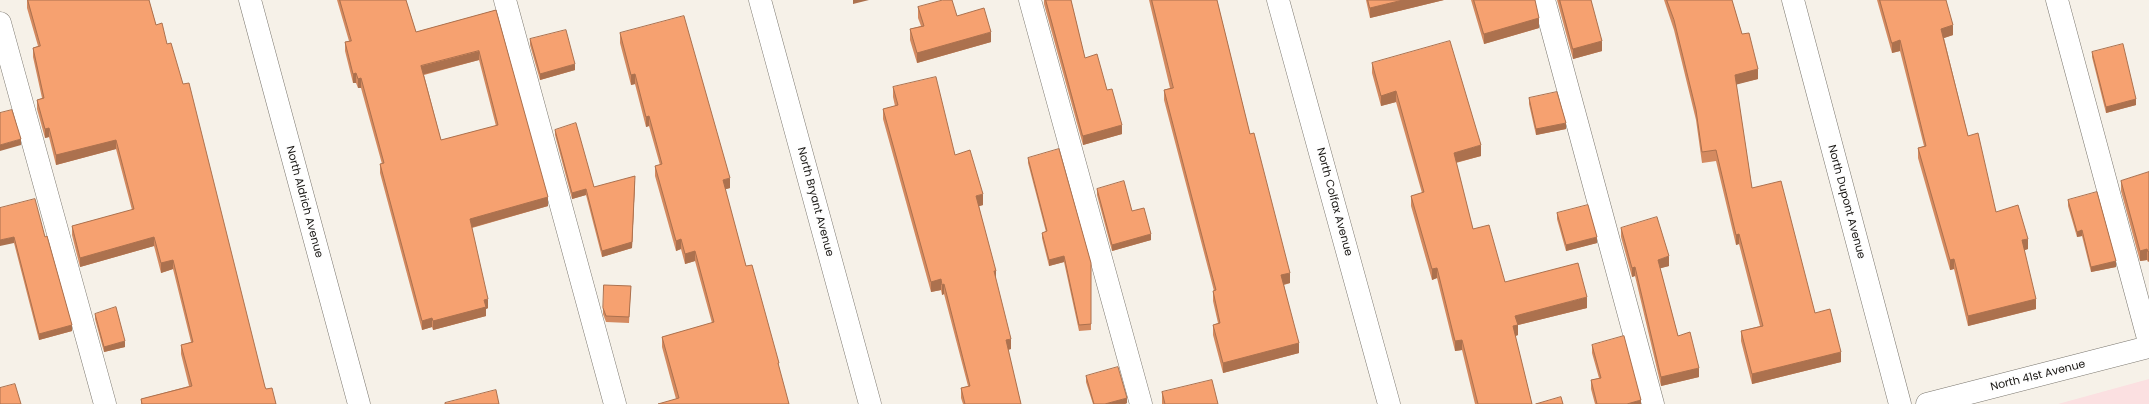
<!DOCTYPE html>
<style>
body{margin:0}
canvas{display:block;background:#f6f1e8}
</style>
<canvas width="2149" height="404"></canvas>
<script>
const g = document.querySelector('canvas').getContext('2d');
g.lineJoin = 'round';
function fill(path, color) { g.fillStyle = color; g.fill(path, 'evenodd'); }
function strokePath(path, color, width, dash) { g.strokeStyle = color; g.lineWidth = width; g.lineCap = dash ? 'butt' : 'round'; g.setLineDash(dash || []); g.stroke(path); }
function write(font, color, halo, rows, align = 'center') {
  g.font = font + ' Poppins,sans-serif'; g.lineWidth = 4; g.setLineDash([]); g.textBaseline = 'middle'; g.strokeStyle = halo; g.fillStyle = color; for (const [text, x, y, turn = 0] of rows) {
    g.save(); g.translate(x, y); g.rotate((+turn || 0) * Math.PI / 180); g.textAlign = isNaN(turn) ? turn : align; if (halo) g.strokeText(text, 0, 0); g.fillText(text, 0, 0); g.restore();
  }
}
const commercial = new Path2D(`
 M2149,379v25h-91z`);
const minor = new Path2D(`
 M250,0l109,404
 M505,0l110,404
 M760,0l110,404
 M1030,0l111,404
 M1278,0l111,404
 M1544,0l109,404
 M1793,0l107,404
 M2057,0l92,342
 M0,23l105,381
 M1927,404l222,-57`);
const wall = new Path2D(`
 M27,0h122l7,25 11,19 98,343 11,17h-135v-5l48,-13 -8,-32v-9l10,-3 -18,-73 -12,4 -7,-27 -74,21 -8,-32v-9l60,-16 -16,-61 -60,16 -7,-28 -4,1 -8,-29v-9l5,-2 -9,-41v-9l5,-2 -11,-38z
 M337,0h69l10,32 80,-22 52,196 -76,22 16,80 -2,1v7l-53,14 -1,-3 -10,3 -42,-157v-9h2l-21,-76h-3l-2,-5h-3l-8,-32v-9l4,-1zM479,60l17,66 -55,14 -17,-65z
 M1044,0h27l14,58 22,32 15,44 -39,11 -39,-141z
 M1149,0h68l33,134 40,149 -6,2 15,68 -76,20 -10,-38v-10l5,-2 -5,-22v-10h1l-50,-191v-10l6,-2z
 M1366,0h78l-74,18z
 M1471,0h64l4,28 -55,16z
 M1557,0h34l11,51 -29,8z
 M1664,0h68l10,34 16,45 -22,5 16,104 63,125 26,49 -89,22 -11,-43v-10l19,-5 -21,-82 -3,1 -20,-84 -14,2 -6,-43 -22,-90z
 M1877,0h69l7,35 -9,3 24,98 28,76 32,37 -4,1 12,59 -68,17 -14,-57 -4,1 -32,-112v-10l6,-2 -24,-95 -8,2z
 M918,7l39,9 34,26 -74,21 -7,-23v-11l11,-3 -3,-8z
 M620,33l110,155 -5,1 21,77 33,97 -103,36 -14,-52v-10l50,-14 -17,-62 -10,3 -4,-15 -5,2 -21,-75v-10l5,-1 -11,-39 -3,1 -11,-43 -4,1 -11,-42z
 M530,39l45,31 -35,10 -10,-35z
 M2092,52l44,53 -30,8 -14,-56z
 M1372,63l109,93 -25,7 17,66 32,53 82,26 -69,17v10l-3,1 17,68h-57l-13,-54 -7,1 -18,-73 -5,2 -21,-74v-10l11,-3 -26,-91 -15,4 -9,-33z
 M893,87l62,68 28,50 -4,1 32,143 -3,1 13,54h-58l-2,-6v-10l7,-2 -24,-92 -2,1 -1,-5 -10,2 -48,-173v-10l12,-3 -2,-9z
 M1529,98l37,31 -30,6 -7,-31z
 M555,130l39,57 41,-6 -3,67 -30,9 -16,-62 -14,4 -17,-64z
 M1028,158l63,105v67l-12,1 -15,-69 -15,4 -7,-28v-5l4,-1 -18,-69z
 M2149,172v89l-1,1 -1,-2 -7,1 -19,-70v-10z
 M1097,189l35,22 19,29 -39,11 -15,-56z
 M2068,200l48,67 -25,5 -9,-36 -5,1 -9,-31z
 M0,208l45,29 27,94 -33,9 -25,-97z
 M1557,213l40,30 -31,8 -9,-32z
 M1621,228l48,38 -9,2 18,68 21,41 -38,9 -26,-110 -3,1 -11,-40z
 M631,286l-2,37 -23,-1 -3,-8v-6z
 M95,314l30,33 -21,5 -9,-33z
 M1592,345l49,59h-46l-4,-15v-9l8,-2 -7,-25z
 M1086,376l41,27 -2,1h-32l-7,-22z
 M1162,392l56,12h-56z`);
const shadedWall = new Path2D(`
 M853,0h16l-16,4z
 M1403,0h41l-74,18v-10z
 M1539,18v10l-55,16v-10z
 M1953,25v10l-12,4v-10z
 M991,32v10l-74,21v-10z
 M1900,40v11l-8,2v-10z
 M1602,41v10l-29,8v-10z
 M479,51v9l-58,15v-9z
 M575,64v6l-35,10v-6z
 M1758,69v10l-23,6v-10z
 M356,73v10h-3v-9z
 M635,74v10l-4,1v-10z
 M361,78v10h-3v-9z
 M1396,91v11l-15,4v-10z
 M2136,99v6l-30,8v-6z
 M649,116v10l-3,1v-10z
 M1566,123v6l-30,6v-6z
 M1122,125v9l-39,11v-9z
 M49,128v9l-4,1v-9z
 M21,139v6l-21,6v-6z
 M116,140v9l-60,16v-10z
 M1481,145v11l-27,7v-10z
 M730,178v10l-7,2v-10z
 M635,181l-3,67 -30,9v-6z
 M586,189v6l-14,4v-6z
 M983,194v11l-7,2v-11z
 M548,197v9l-78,22v-9z
 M2082,230v6l-5,1v-5z
 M1151,234v6l-39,11v-6z
 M1739,234v10l-3,1v-10z
 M14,237v6l-14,3v-6z
 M154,237v9l-74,21v-9z
 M1597,237v6l-31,8v-6z
 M681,239v10l-5,2v-10z
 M2028,239v10l-6,2v-11z
 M2147,249v11l-7,1v-10z
 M695,251v10l-10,3v-10z
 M2149,251v10l-1,1v-10z
 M1064,256v6l-15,4v-6z
 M1669,256v10l-11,3v-9z
 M1954,259v10l-4,1v-10z
 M173,260v9l-12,4v-10z
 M2116,261v6l-25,5v-5z
 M1635,267v9l-3,1v-9z
 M1437,268v10l-5,2v-11z
 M994,271h2v10z
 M1290,273v10l-9,2v-10z
 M941,279v11l-10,2v-10z
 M944,284v10l-2,1v-10z
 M1587,297v11l-69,17v10l-5,2v-11l2,-10z
 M488,299v9l-2,1v7l-53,14v-9z
 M2036,299v10l-68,17v-10z
 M432,318v9l-10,3v-9z
 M72,325v6l-33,9v-6z
 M1011,339v10l-5,1v-10z
 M1462,340v10l-7,1v-10z
 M125,341v6l-21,5v-5z
 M1299,343v10l-76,20v-10z
 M1841,352v10l-89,22v-10z
 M1699,368v9l-38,9v-9z
 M1127,398v5l-2,1h-20z
 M1641,400v4h-14z`);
const building = new Path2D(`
 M28,0h121l7,25 6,-2 5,21 4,-1 12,41 6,-1 76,304 1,2 6,-1 4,16h-134l-1,-5 51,-13 -11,-41 12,-3 -20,-82 -12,3 -7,-26 -74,21 -8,-32 62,-17 -18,-69 -60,15 -7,-27 -4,1 -8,-29 7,-2 -11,-50 7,-2z
 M340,0h66l10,32 80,-22 52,187 -78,22 18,80 -4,1 2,7 -53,14 -1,-3 -10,3 -42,-157 4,-1 -23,-85 -3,1 -2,-6 -3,1 -8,-32 6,-1zM479,51l19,74 -57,15 -20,-74z
 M943,0h9l5,16 27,-8 7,24 -74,21 -7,-24 14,-3 -6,-19z
 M1046,0h25l14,58 12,-4 10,36 5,-1 10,36 -39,11z
 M1152,0h65l33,134 4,-1 36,140 -9,2 18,68 -76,20 -10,-38 7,-2 -7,-32 3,-1 -52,-200 9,-2z
 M1368,0h35l-33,8z
 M1474,0h61l4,18 -55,16z
 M1560,0h31l11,41 -29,8z
 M1667,0h65l10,34 7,-1 9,36 -23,6 17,113 29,-7 34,132 15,-4 11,43 -89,22 -11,-43 22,-5 -24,-92 -3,1 -20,-85 -14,2 -6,-42 -22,-90z
 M1880,0h66l7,25 -12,4 27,107 10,-3 18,79 22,-7 10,34 -6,1 14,59 -68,17 -14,-57 -4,1 -32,-112 8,-2 -26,-106 -8,3z
 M684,16l46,162 -7,2 23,86 6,-1 27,98h-1l11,41h-131l21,-6 -17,-61 52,-15 -19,-71 -10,3 -4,-15 -5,2 -21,-75 7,-2 -13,-48 -3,1 -11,-43 -4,1 -11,-42z
 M566,30l9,34 -35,10 -10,-35z
 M1450,41l31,104 -27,8 19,76 16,-4 16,57 73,-19 9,34 -72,19 3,9 -5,1 19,78h-54l-16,-64 -7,1 -18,-73 -5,1 -21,-73 13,-4 -28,-101 -15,5 -9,-33z
 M2123,44l13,55 -30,8 -14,-55z
 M936,77l19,78 15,-5 13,44 -7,2 20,75h-2l17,68 -5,1 15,64h-56l-4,-16 9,-2 -26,-102 -2,1 -1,-6 -10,3 -48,-173 15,-4 -5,-18z
 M1557,92l9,31 -30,6 -7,-31z
 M12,110l9,29 -21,6v-32z
 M576,123l18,64 41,-11 -3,66 -30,9 -16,-62 -14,4 -17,-63z
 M1059,149l32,114v61l-12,1 -15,-69 -15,4 -7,-27 5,-2 -19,-73z
 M2149,172v79l-1,1 -1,-3 -7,2 -19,-70z
 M1124,181l8,30 12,-3 7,26 -39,11 -15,-56z
 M2097,192l19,69 -25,6 -9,-37 -5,2 -9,-32z
 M35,199l10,38 2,-1 25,89 -33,9 -25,-97 -14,3v-32z
 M1588,205l9,32 -31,8 -9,-32z
 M1657,217l12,39 -11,4 20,76 12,-4 9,36 -38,9 -26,-110 -3,1 -11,-40z
 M604,285l27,1 -2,31 -23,-1 -3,-8z
 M116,307l9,34 -21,6 -9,-33z
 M1624,336l17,64 -14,4h-30l-6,-24 10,-2 -9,-33z
 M1118,367l9,31 -22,6h-11l-8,-28z
 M1212,380l6,24h-53l-3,-12z
 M15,384l6,20h-21v-16z
 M496,390l3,14h-54v-1z
 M1561,397l2,7h-27z`);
const streetNames = [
 ["North Aldrich Avenue",304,202,75],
 ["North Bryant Avenue",815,202,75],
 ["North Colfax Avenue",1334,202,75],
 ["North Dupont Avenue",1846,202,75],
 ["North 41st Avenue",2038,376,-14]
];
fill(commercial, '#fbe0e1');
strokePath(minor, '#7b776f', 23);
strokePath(minor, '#fff', 22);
fill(wall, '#d48a60');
fill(shadedWall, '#ac714e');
fill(building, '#f6a170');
strokePath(building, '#ac714e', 1);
write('11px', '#181613', '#fefefe', streetNames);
</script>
